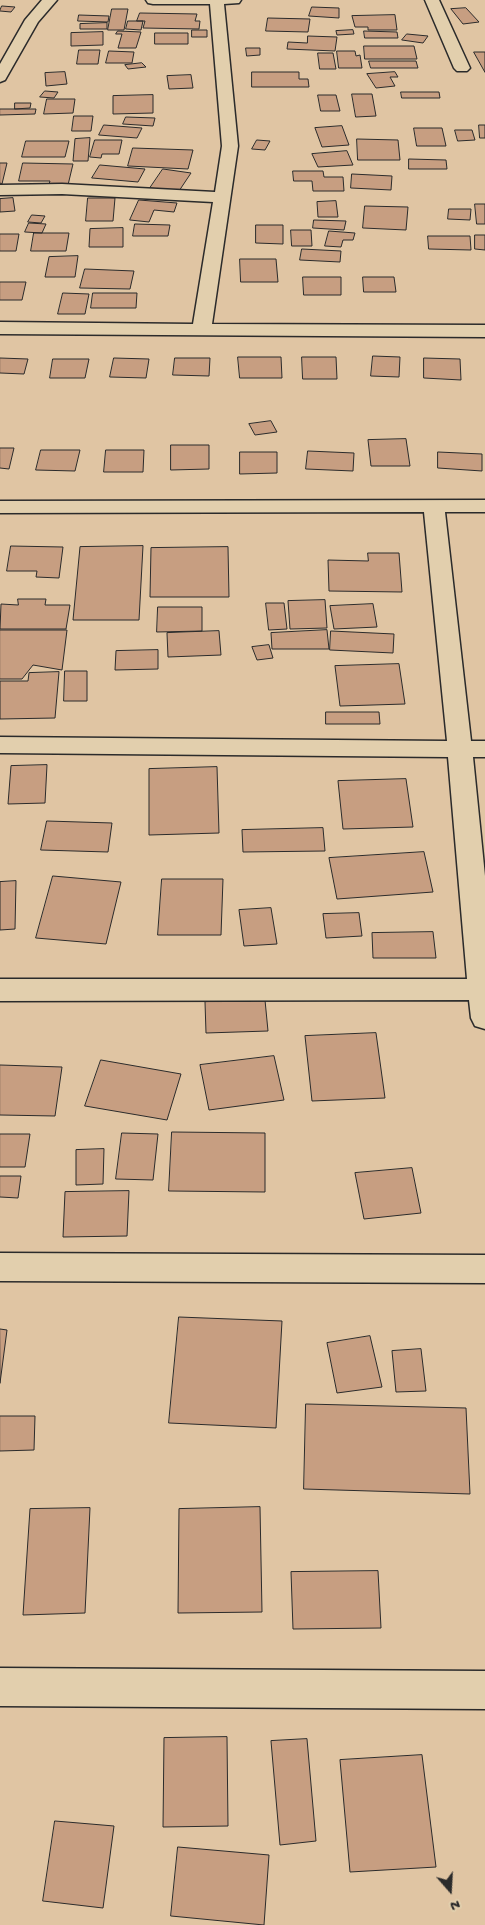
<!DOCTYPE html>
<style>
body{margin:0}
#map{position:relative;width:485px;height:1925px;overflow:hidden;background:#e0c5a3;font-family:"Gochi Hand",sans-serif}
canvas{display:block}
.north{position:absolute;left:425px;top:1865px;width:50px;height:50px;-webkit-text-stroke:4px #e2cfad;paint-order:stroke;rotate:161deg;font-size:14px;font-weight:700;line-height:20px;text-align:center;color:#2b2b2b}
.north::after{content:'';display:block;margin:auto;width:18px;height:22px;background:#2b2b2b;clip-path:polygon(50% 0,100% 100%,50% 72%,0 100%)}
</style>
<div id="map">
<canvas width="485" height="1925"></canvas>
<div class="north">N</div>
</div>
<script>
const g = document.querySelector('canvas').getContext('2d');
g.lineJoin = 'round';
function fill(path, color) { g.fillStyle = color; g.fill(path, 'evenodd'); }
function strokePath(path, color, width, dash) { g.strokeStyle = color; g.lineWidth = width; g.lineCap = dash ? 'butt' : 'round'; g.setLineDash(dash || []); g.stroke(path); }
const building = new Path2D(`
 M2,6l13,1 -4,5 -11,-1z
 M312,7l27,1v10l-30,-2z
 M466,8l13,14 -16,2 -12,-15z
 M112,9h16l-4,21h-16z
 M140,13l57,1 -2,7h5l-1,8 -56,-1 2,-7h-8z
 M79,15l30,1 -1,6 -30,-1z
 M395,15l2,15h-29v-3h-13l-3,-11z
 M268,18l42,1 -2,13 -42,-1z
 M128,21h15l-2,9 -15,-1z
 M107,23v6h-27v-5z
 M192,30h15v7h-15z
 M353,30l1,4 -17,1 -1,-4z
 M118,31l23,1 -5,16h-18l4,-14h-6z
 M364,31l33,1 1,6h-33z
 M103,32v13l-32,1v-13z
 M155,33h33v11h-33z
 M407,34l21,2 -5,7 -21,-3z
 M308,36l29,1 -2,14 -48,-2 1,-7 19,1z
 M364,46h50l3,13h-52z
 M246,48h14v7l-13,1z
 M79,50h21l-2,14h-21z
 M109,51l25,1 -2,11h-26z
 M337,51h18l1,5 4,-1 2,13h-23z
 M474,52h11v20z
 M318,53h15l3,16h-16z
 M369,61h47l2,7h-47z
 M142,63l4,4 -18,2 -3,-4z
 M65,72l2,12 -21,2 -1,-13z
 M252,72h47v7h9l1,8h-57z
 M395,72l3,5h-8l5,9 -19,2 -9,-14z
 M191,75l2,13 -24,1 -2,-13z
 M45,91l13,1 -4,6 -14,-1z
 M401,92h38l1,6h-38z
 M352,94h20l4,22 -20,1z
 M153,95v18l-40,1v-18z
 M318,95h18l4,16h-19z
 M47,99h28l-2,14 -29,1z
 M15,103h16l-1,5 -15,1z
 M0,109h36l-1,5 -35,1z
 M74,116h19l-2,15h-19z
 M126,117l29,1 -2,8 -30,-2z
 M104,125l38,3 -5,10 -38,-3z
 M479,125h6v13h-5z
 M342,126l7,19 -27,2 -7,-19z
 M414,128h28l4,18h-29z
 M455,130h17l3,10 -17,1z
 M90,138l-2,23h-15l2,-22z
 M357,139l41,1 2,20h-42z
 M95,140h27l-3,14h-17l-1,4 -11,-1z
 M257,140l13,1 -5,9 -13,-1z
 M26,141h43l-4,16h-43z
 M133,148l60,2 -5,19 -60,-3z
 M347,151l6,14 -35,2 -6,-13z
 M409,159l37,1 1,9h-38z
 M0,163h7l-5,21 -2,-1z
 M23,163l50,1 -5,21 -19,-1 1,-3h-31z
 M100,165l45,4 -7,13 -46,-4z
 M163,169l28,4 -12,18 -29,-3z
 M293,171h30l1,6h19l1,14h-31l-1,-10h-18z
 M352,174l40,2 -1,14 -40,-2z
 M13,198l2,13 -15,1v-13z
 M88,198h27l-2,23h-27z
 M139,200l38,3 -3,9 -20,-2 -5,12 -19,-2z
 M336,201l2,16h-20l-1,-15z
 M475,204h10v20h-8z
 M365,206l43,1 -2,23 -43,-2z
 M449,209h22l-1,11 -22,-1z
 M32,215l13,1 -4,7 -13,-1z
 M314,220l32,1 -2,9 -31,-2z
 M29,223l17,1 -4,9 -17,-1z
 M135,224l35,1 -2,11h-35z
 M256,225h27v19l-27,-1z
 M123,228v19h-34l1,-18z
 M291,230h20l1,16h-20z
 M329,231l26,2 -2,7h-10l-2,7 -16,-1z
 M34,233h35l-3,18h-35z
 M0,234h19l-3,17h-16z
 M475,235h10v15l-10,-1z
 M428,236h42l1,14 -42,-1z
 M302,249l39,2 -1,11 -40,-2z
 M78,256l-3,21h-30l4,-20z
 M240,259h36l2,23h-37z
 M85,269l49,2 -4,18 -50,-1z
 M303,277h38v18h-37z
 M363,277h31l2,15h-32z
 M0,282h26l-4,18h-22z
 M63,293l26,1 -4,20h-27z
 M93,293h44l-1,15h-45z
 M373,356l27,1 -1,20 -28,-1z
 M238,357h43l1,21h-42z
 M302,357h34l1,22h-34z
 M0,358l28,1 -4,15 -24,-1z
 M114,358l35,1 -3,19 -36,-1z
 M175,358h35l-1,18 -36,-1z
 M424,358l36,1 1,21 -37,-2z
 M53,359h36l-4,19h-35z
 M271,421l6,11 -22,3 -6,-11z
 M406,439l4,27h-39l-3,-26z
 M171,445h38v24l-38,1z
 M0,448h14l-5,21 -9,-1z
 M41,450h39l-5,21 -39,-1z
 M106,450h38l-1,22h-39z
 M308,451l46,2 -1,18 -47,-2z
 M240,452h37v21l-37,1z
 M438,452l44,2v17l-44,-3z
 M11,546l52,1 -4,31 -23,-1 1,-6h-30z
 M143,546l-4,74h-66l7,-73z
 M228,547l1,50h-79l1,-49z
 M368,553h31l3,39 -73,-1 -1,-31 40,1z
 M18,599h28l-1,6h25l-4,24h-66l1,-25 17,1z
 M325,600l2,28 -37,1 -2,-28z
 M266,603h18l3,26 -18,1z
 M373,604l4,23 -43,2 -4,-23z
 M158,607h44v24l-45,1z
 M0,630h67l-5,40 -29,-5 -11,14h-22z
 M327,630l2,19h-57l-1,-16z
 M219,631l2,24 -53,2 -1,-24z
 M331,631l63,3 -1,19 -63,-3z
 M269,645l4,13 -16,2 -5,-13z
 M158,650v19l-43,1 1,-19z
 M399,664l6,40 -65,2 -5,-40z
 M65,671h22v30h-23z
 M59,672l-4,46 -55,1v-38h28l1,-8z
 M326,712h53l1,12h-54z
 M47,765l-2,38 -37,1 3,-38z
 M217,767l2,66 -70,2v-66z
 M406,779l7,48 -70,2 -5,-48z
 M47,821l65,2 -4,29 -67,-2z
 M323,828l2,23 -82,1 -1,-22z
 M424,852l9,40 -96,7 -8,-41z
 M53,876l68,6 -15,62 -70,-6z
 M162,879h61l-2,56h-63z
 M16,881l-1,48 -15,1v-48z
 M271,908l6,36 -33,2 -5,-36z
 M359,913l3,23 -36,2 -3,-24z
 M433,932l3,26h-63l-1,-25z
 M265,1000l3,31 -62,2 -1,-31z
 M376,1033l9,65 -73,3 -7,-65z
 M274,1056l10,44 -75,10 -9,-45z
 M101,1060l80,14 -14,46 -82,-14z
 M0,1065l62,2 -7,49 -55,-1z
 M172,1132l93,1v59l-96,-1z
 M122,1133l36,1 -5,46 -37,-1z
 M0,1134h30l-5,33h-25z
 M104,1149l-1,35 -27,1v-35z
 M412,1168l9,45 -57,6 -9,-46z
 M0,1176h21l-3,22 -18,-1z
 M129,1191l-2,45 -64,1 2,-45z
 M179,1317l103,4 -6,107 -107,-5z
 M0,1329l7,1 -7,53z
 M370,1336l12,51 -45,6 -10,-50z
 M421,1349l5,42 -30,1 -4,-41z
 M306,1404l160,4 4,86 -166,-5z
 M0,1416h35l-1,34 -34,1z
 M260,1507l2,105 -84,1 1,-104z
 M90,1508l-5,105 -62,2 7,-106z
 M378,1571l3,57 -88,1 -2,-57z
 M227,1737l1,89 -65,1 1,-89z
 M307,1739l9,102 -36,4 -9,-104z
 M422,1755l14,112 -86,5 -10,-112z
 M55,1821l59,5 -11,82 -60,-7z
 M178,1847l91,8 -5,70 -93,-9z`);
const street = new Path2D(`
 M42,0h15l-19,22 -33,58 -5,2v-18l25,-44z
 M146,0h95l-2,3 -15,1 14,142 -26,178 273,1v12l-485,-3v-12l193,2 20,-122 -151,-8 -62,1v-10l62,-1 153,8 7,-46 -12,-142h-57l-5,-1z
 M425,0h14l31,68 -3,3h-10l-3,-3z
 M485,500v12h-40l26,229h14v16h-12l12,119v153l-10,-3 -4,-8 -2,-18 -469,1v-22h467l-19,-222 -448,-4v-16l447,4 -23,-229 -424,1v-12z
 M0,1253l485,2v28l-485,-2z
 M0,1668l485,3v38l-485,-3z`);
fill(building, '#c79e81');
strokePath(building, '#2b2b2b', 1);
strokePath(street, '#2b2b2b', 3);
fill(street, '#e2cfad');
</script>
